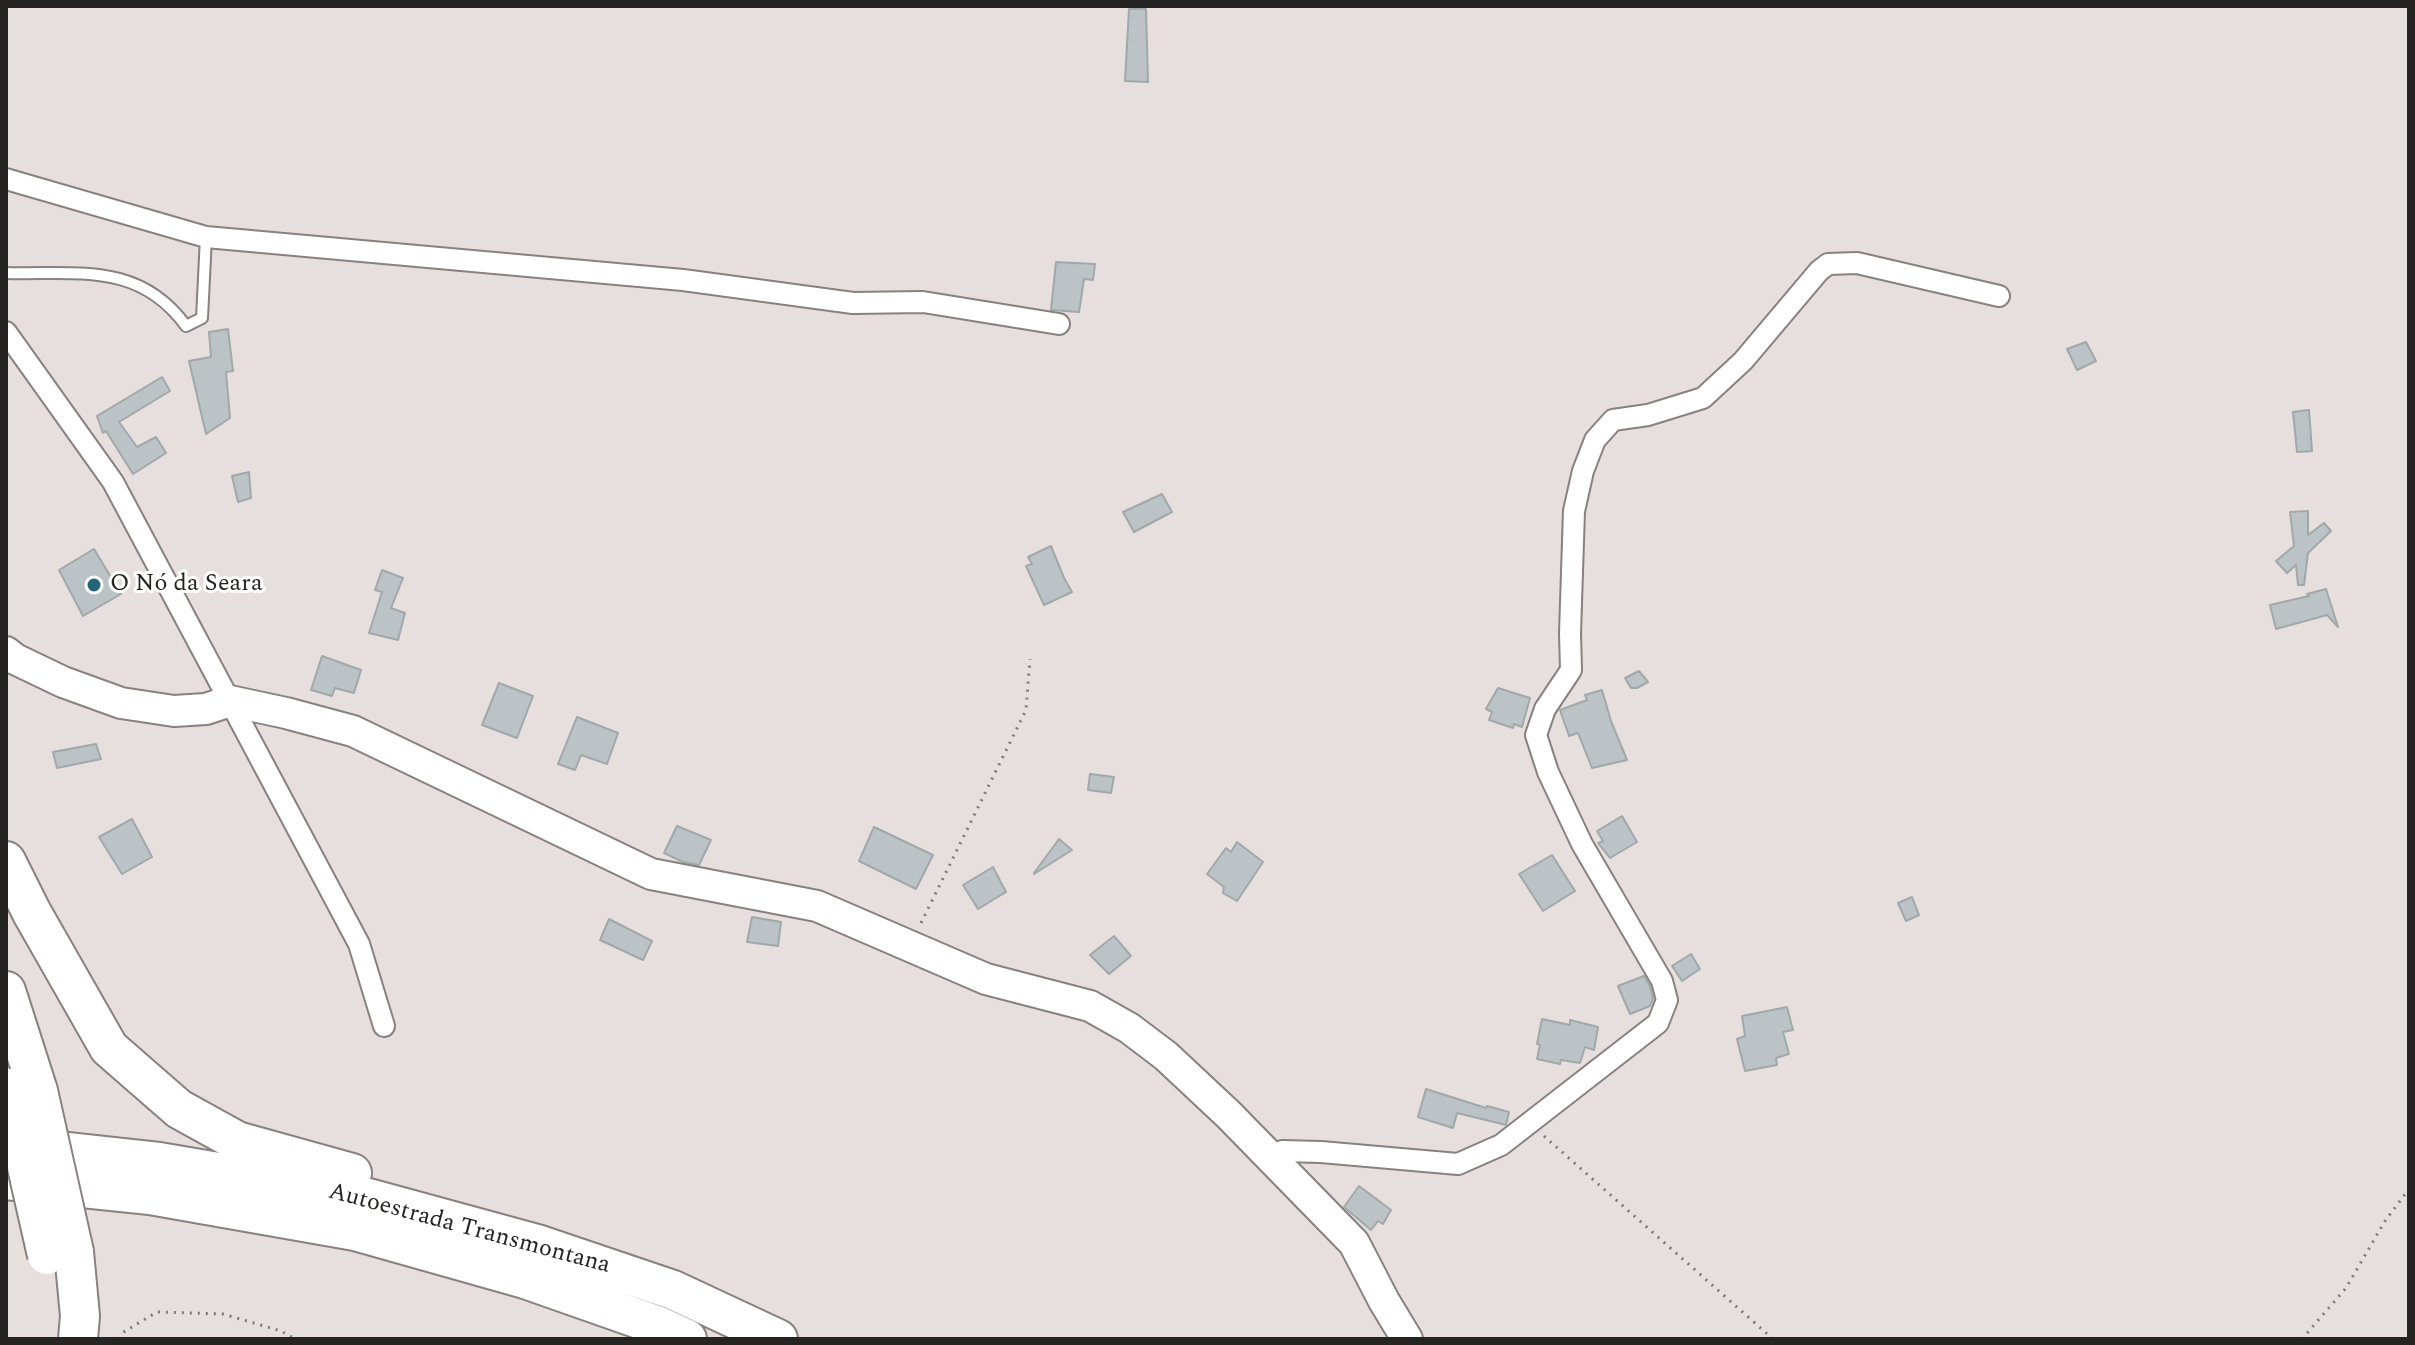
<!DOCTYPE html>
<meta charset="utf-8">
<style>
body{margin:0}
#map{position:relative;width:2415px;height:1345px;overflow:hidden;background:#e6dfdd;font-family:Spectral,serif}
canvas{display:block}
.frame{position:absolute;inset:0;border:8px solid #262423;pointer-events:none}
</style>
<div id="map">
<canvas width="2415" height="1345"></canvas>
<div class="frame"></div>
</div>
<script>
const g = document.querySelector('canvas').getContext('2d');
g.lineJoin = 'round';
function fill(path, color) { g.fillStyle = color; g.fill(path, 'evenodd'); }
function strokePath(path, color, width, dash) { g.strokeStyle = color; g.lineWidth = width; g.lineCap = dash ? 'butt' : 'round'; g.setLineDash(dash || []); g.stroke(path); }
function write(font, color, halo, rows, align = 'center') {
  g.font = font + ' Spectral,serif'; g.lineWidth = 6; g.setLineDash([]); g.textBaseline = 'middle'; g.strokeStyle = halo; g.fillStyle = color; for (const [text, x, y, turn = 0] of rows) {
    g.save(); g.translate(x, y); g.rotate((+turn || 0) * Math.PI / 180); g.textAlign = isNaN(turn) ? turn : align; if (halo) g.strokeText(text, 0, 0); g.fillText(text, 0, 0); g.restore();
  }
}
const building = new Path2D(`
 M1129,9h17l2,73 -23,-1z
 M1056,262l39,2 -2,16 -9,-1 -5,33 -28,-2z
 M228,329l5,42 -7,1 4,46 -24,16 -17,-73 22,-4 -2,-25z
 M2086,342l10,19 -19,9 -10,-21z
 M162,377l8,14 -51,31 18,25 19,-10 10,16 -33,21 -27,-43 -3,2 -6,-17z
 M2309,410l3,41 -15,1 -4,-40z
 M249,472l2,26 -13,4 -6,-26z
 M1162,494l10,18 -38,20 -11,-20z
 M2308,511v24l16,-12 7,8 -23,22 -4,32h-6l-2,-20 -9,8 -11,-12 18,-15 -4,-34z
 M1051,546l13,32 8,14 -28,13 -18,-39 6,-2 -4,-7z
 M94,549l27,45 -38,22 -24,-46z
 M382,570l21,8 -12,30 14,5 -7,27 -29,-7 13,-41 -7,-2z
 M2326,589l12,38 -11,-12 -51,14 -6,-24 39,-9 -2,-2z
 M322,656l39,14 -7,23 -19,-5 -3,8 -21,-6z
 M1639,671l9,11 -11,6h-6l-6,-10z
 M499,683l34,13 -16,42 -35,-13z
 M1498,688l32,10 -8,29 -8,-3 -1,4 -24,-8 3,-8 -6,-3z
 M1602,690l9,31 16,39 -35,8 -14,-35 -9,3 -9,-26 27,-10 -2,-5z
 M577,717l41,16 -11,31 -26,-9 -6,15 -17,-6z
 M96,744l5,15 -44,9 -4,-16z
 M1090,774l24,3 -3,16 -23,-3z
 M1622,816l15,26 -27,16 -12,-15 5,-2 -6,-10z
 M132,819l20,38 -30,17 -23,-37z
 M677,826l34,14 -12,25 -16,-3 -19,-9z
 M874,827l59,28 -17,34 -57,-28z
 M1059,839l13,11 -38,24v-1z
 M1237,842l26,20 -26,39 -14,-8 1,-6 -17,-13 19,-26 5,4z
 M1552,855l23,36 -32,20 -24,-37z
 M993,867l13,25 -28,17 -15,-24z
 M1912,897l7,18 -13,6 -8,-18z
 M752,917l29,5 -3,24 -31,-4z
 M609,919l43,22 -9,19 -43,-20z
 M1114,936l17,20 -22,18 -19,-19z
 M1691,954l9,15 -18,12 -10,-15z
 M1644,976l6,10 3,13 -3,7 -20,8 -12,-28z
 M1787,1007l6,23 -10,2 6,22 -13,4 1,7 -32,6 -8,-32 8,-3 -3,-20z
 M1542,1019l28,6v-5l28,7 -4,23 -9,-3 -5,16 -19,-3 -1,4 -23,-5 3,-14 -3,-1z
 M1426,1089l60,19 1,-2 22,6 -3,13 -49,-12 -4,15 -35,-11z
 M1359,1186l32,24 -8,14 -5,-3 -7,9 -27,-23z`);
const path = new Path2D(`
 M921,923l105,-213 4,-51
 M1544,1136l229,203
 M120,1339l2,-6 35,-21 66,2 58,17 14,8
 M2302,1339l44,-51 39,-67 24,-32`);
const lane = new Path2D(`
 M6,273c70,2 133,-12 180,53l16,-8 4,-81`);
const street = new Path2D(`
 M6,179l200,58 477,43 170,23 70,-1 136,22
 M6,332l107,150 246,462 25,82
 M1269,1156l13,-5 39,1 137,12 43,-19 157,-122 9,-23 -5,-19 -80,-137 -34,-72 -12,-37 9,-26 26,-39 -1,-37 4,-122 9,-40 12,-31 18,-20 35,-5 55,-17 40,-37 76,-90 9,-7 29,-1 142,33`);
const secondary = new Path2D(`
 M6,652l9,7 48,23 58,21 53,8 32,-2 24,-8 56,12 67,18 298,143 166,32 169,73 104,27 39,22 37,28 63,59 125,128 30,58 23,38`);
const highway = new Path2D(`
 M6,861l26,52 77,135 70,61 58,32 115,32
 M6,991l32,100
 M21,1147l138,15 206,35 172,47 136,46 105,49
 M6,1180l144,15 205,36 170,48 134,47 28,13
 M74,1252l6,64 -2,23`);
const highwayBridge = new Path2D(`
 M9,1088l38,167
 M38,1091l36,161`);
const markers = [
 [94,585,8,"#236578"]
];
const poiNames = [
 ["O Nó da Seara",110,585]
];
const streetNames = [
 ["Autoestrada Transmontana",469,1230,15]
];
fill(building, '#bcc3c6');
strokePath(building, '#a1a8aa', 2);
strokePath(lane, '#88817f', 14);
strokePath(street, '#88817f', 24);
strokePath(secondary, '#88817f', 34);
strokePath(highway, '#88817f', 42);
strokePath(path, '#7d7978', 3, [2, 6]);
strokePath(lane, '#fff', 10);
strokePath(street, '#fff', 20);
strokePath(secondary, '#fff', 30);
strokePath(highway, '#fff', 38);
strokePath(highwayBridge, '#88817f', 42, []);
strokePath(highwayBridge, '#fff', 38);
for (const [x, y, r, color] of markers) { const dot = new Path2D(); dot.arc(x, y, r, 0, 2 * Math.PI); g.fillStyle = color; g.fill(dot); strokePath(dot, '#fff', 3); }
write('24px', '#262423', '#fff', poiNames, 'left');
write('24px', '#262423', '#fff', streetNames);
</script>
